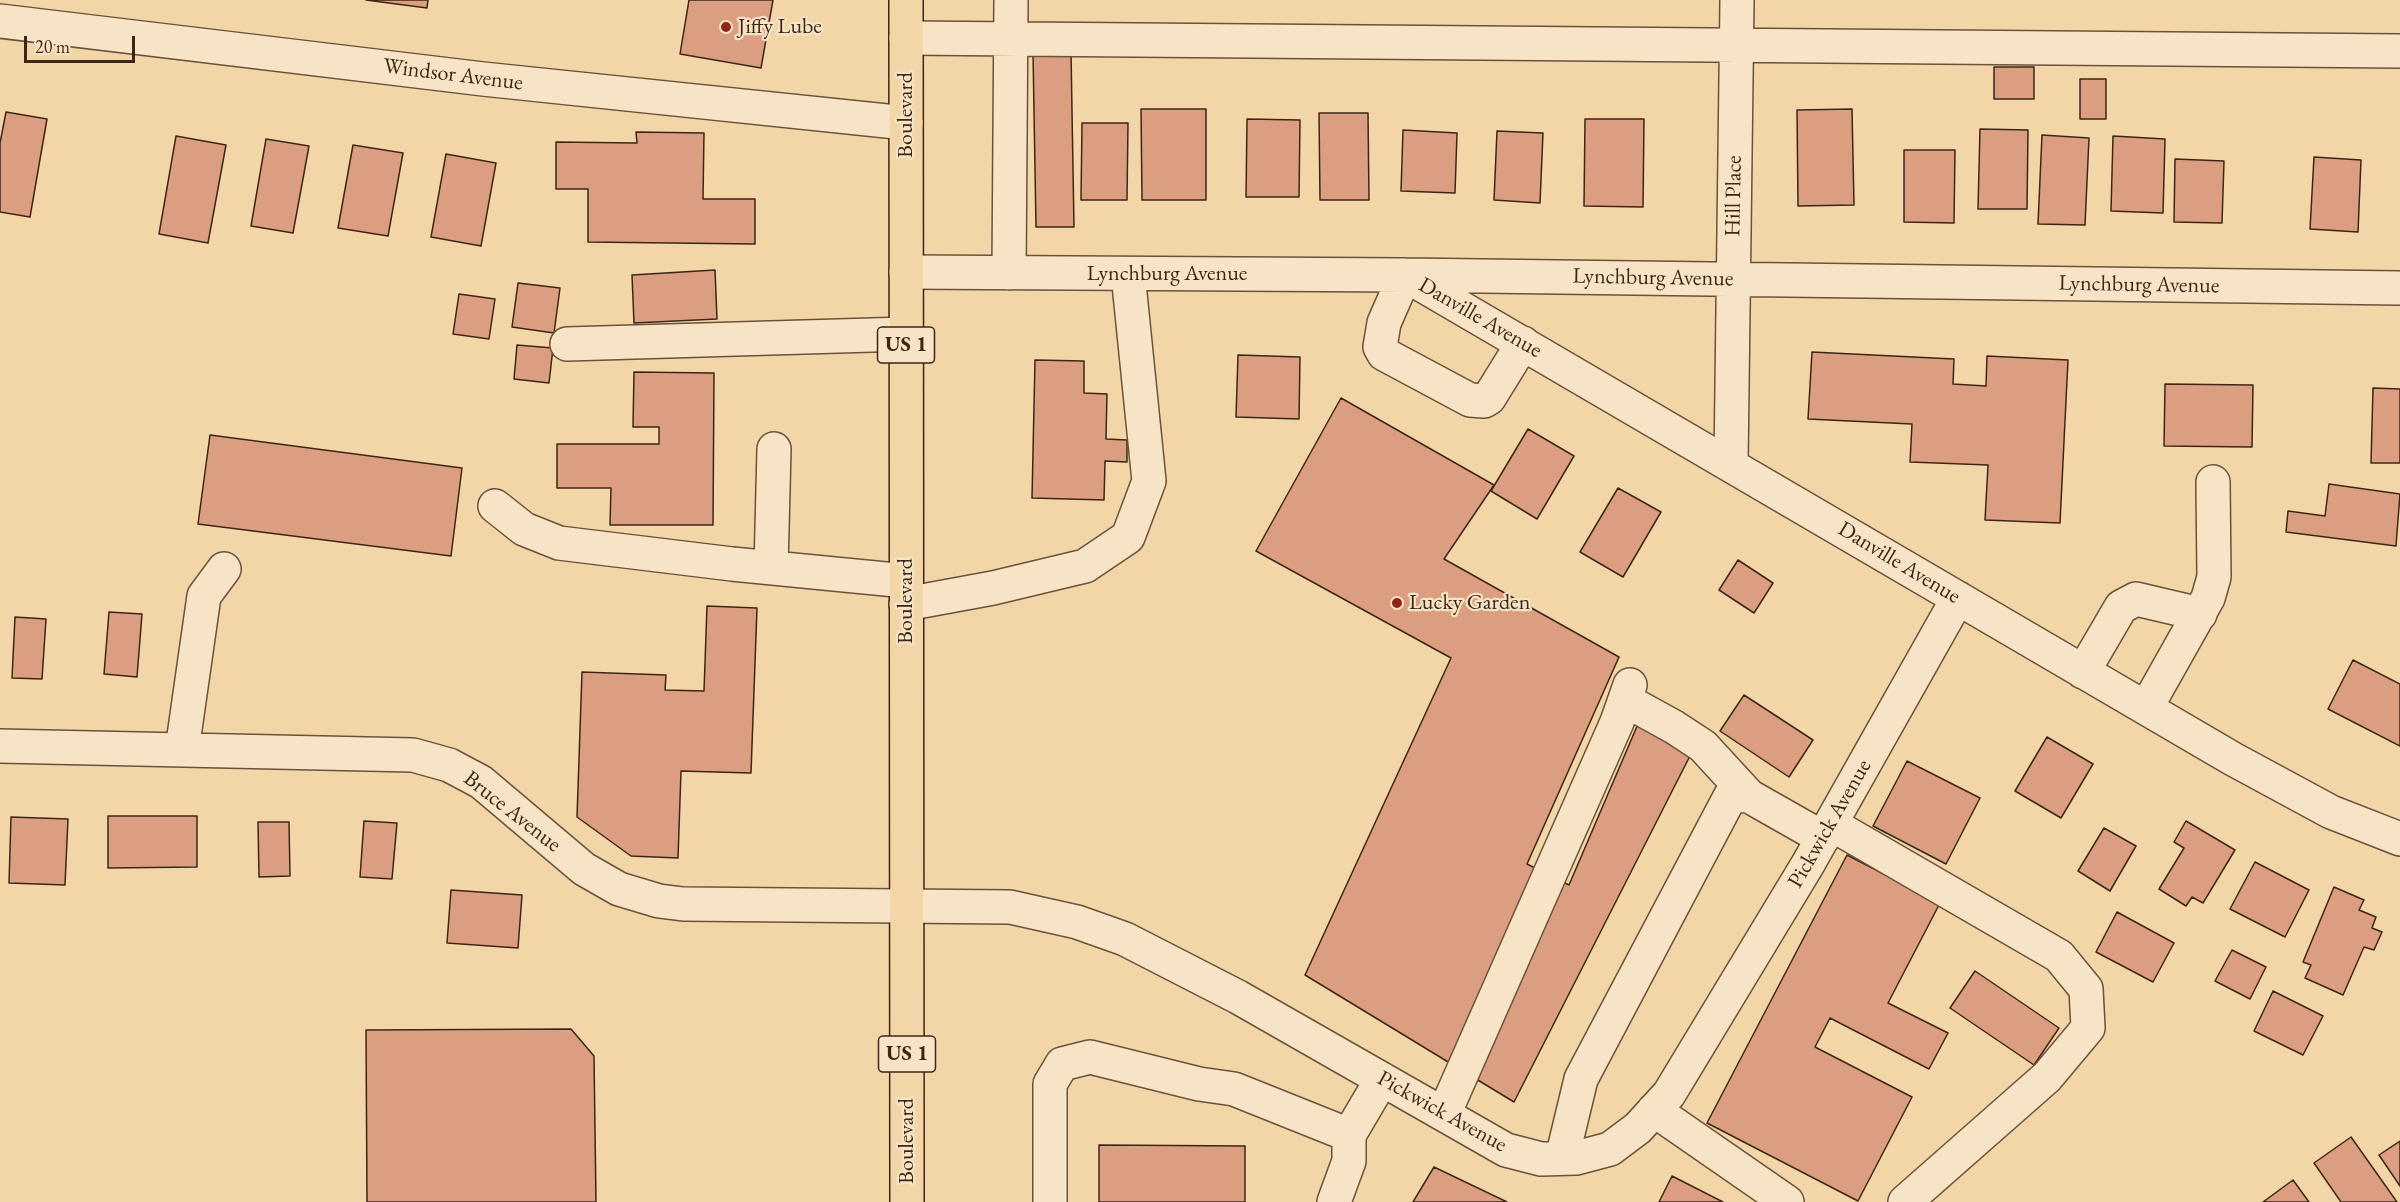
<!DOCTYPE html>
<style>
body{margin:0}
#map{position:relative;width:2400px;height:1202px;overflow:hidden;background:#f3d6a7;font-family:"EB Garamond",serif}
canvas{display:block}
.scale{position:absolute;left:24px;top:36px;width:111px;height:27px;box-sizing:border-box;border:3px solid #3e2617;border-top:0;padding-left:8px;font-size:18px;line-height:21px;white-space:nowrap;color:#3e2617;-webkit-text-stroke:4px #f7e4c6;paint-order:stroke}
</style>
<div id="map">
<canvas width="2400" height="1202"></canvas>
<div class="scale">20 m</div>
</div>
<script>
const g = document.querySelector('canvas').getContext('2d');
g.lineJoin = 'round';
function fill(path, color) { g.fillStyle = color; g.fill(path, 'evenodd'); }
function strokePath(path, color, width, dash) { g.strokeStyle = color; g.lineWidth = width; g.lineCap = dash ? 'butt' : 'round'; g.setLineDash(dash || []); g.stroke(path); }
function write(font, color, halo, rows, align = 'center') {
  g.font = font + ' "EB Garamond",serif'; g.lineWidth = 4.5; g.setLineDash([]); g.textBaseline = 'middle'; g.strokeStyle = halo; g.fillStyle = color; for (const [text, x, y, turn = 0] of rows) {
    g.save(); g.translate(x, y); g.rotate((+turn || 0) * Math.PI / 180); g.textAlign = isNaN(turn) ? turn : align; if (halo) g.strokeText(text, 0, 0); g.fillText(text, 0, 0); g.restore();
  }
}
const building = new Path2D(`
 M366,0h62l-1,8z
 M689,0h84l-12,68 -81,-14z
 M1071,52l3,175h-38l-3,-174z
 M1994,67h40v32h-40z
 M2080,79h26v40h-26z
 M1141,109h65v91h-64z
 M1852,109l2,96 -56,1 -1,-96z
 M6,112l41,7 -17,98 -30,-5v-69z
 M1319,113h49l1,87h-49z
 M1247,119l53,1 -1,77h-53z
 M1585,119h59l-1,88 -59,-1z
 M1082,123h46l-1,77h-46z
 M1980,129l48,1 -1,79h-49z
 M1403,130l54,3 -2,60 -54,-2z
 M1497,131l46,2 -3,70 -46,-3z
 M636,132l68,1 -1,66h52v45l-167,-2v-53h-32v-47l81,1z
 M2042,135l47,3 -4,87 -47,-1z
 M176,136l50,9 -18,98 -49,-9z
 M2113,136l52,3 -2,74 -52,-2z
 M266,139l43,7 -16,87 -42,-7z
 M353,145l50,8 -15,83 -50,-8z
 M1904,150h51l-1,73 -50,-1z
 M446,154l50,9 -15,83 -50,-9z
 M2314,157l47,3 -3,72 -48,-3z
 M2175,159l49,2 -2,62 -48,-1z
 M715,270l2,49 -83,4 -2,-48z
 M518,283l42,5 -6,45 -42,-6z
 M459,294l36,5 -6,40 -36,-5z
 M517,345l36,3 -4,35 -35,-4z
 M1812,352l142,7 -1,25 33,2 1,-30 81,4 -8,163 -75,-3 3,-55 -78,-3 2,-38 -104,-5z
 M1238,355l62,2 -1,62 -63,-2z
 M1035,360l49,1v32l23,1 -1,45 21,1v22l-22,-1 -1,39 -72,-2z
 M634,372l80,1 -1,152h-103l1,-37h-54v-44h102v-17h-26z
 M2165,384l88,1 -1,62 -88,-1z
 M2373,388l27,1v74h-29z
 M1341,398l153,87 -50,74 175,98 -92,207 42,21 72,-168 53,31 -180,354 -209,-127 146,-317 -195,-107z
 M1528,429l46,27 -37,63 -46,-28z
 M210,435l252,33 -11,88 -253,-32z
 M2329,484l71,10 -4,52 -110,-14 2,-21 37,5z
 M1618,488l43,24 -38,65 -43,-25z
 M1738,560l35,23 -19,30 -35,-23z
 M707,606l50,2 -6,165 -70,-2 -3,87 -47,-2 -54,-39 5,-145 84,3 -1,15 39,1z
 M109,612l33,2 -5,63 -33,-3z
 M15,617l31,2 -4,60 -30,-1z
 M2353,660l47,24v62l-72,-37z
 M1744,695l69,45 -24,37 -69,-46z
 M2047,737l46,27 -32,54 -46,-27z
 M1907,761l73,37 -34,66 -73,-38z
 M108,816h89v51l-89,1z
 M11,817l57,2 -3,66 -56,-2z
 M364,821l33,2 -5,56 -32,-2z
 M2186,821l49,29 -32,53 -11,-6 -6,9 -27,-17 25,-41 -10,-6z
 M258,822h31l1,54 -31,1z
 M2104,828l32,18 -26,45 -32,-20z
 M1847,855l93,48 -52,100 60,30 -19,36 -99,-51 -15,29 97,50 -54,104 -151,-78z
 M2255,862l54,28 -24,47 -55,-28z
 M2334,887l30,13 -5,10 17,7 -4,11 10,4 -8,18 -10,-3 -21,48 -38,-17 6,-13 -8,-3z
 M451,890l71,5 -4,53 -71,-5z
 M2117,912l57,31 -21,39 -57,-30z
 M2232,950l34,17 -16,32 -35,-18z
 M1975,971l84,57 -25,37 -84,-57z
 M2273,991l50,25 -20,39 -49,-24z
 M571,1029l23,27 2,146h-229l-1,-172z
 M2351,1137l46,65h-56l-27,-39z
 M2400,1141v45l-21,-31z
 M1099,1145l146,1v56h-146z
 M1434,1167l73,35h-94z
 M1672,1176l51,26h-64z
 M2293,1180l16,22h-46z`);
const minor = new Path2D(`
 M0,21l483,58 423,44
 M906,38l1494,13
 M906,272l499,3 995,13
 M1009,273l2,-273
 M1523,343l-34,55 -5,3 -14,-1 -86,-46 -4,-7 4,-24 21,-48 828,484 98,53 69,27
 M567,344l339,-10
 M1731,464l6,-464
 M495,506l29,23 35,14 173,21 174,17
 M771,568l3,-119
 M906,604l87,-16 92,-22 43,-29 21,-56 -21,-207
 M2083,672l38,-65 15,-8 64,15
 M1625,700l49,27 29,19 46,50
 M2146,708l62,-110 6,-21 -1,-95
 M0,746l413,9 36,10 32,17 103,87 35,20 40,12 24,3 327,3 67,15 48,17 113,58 268,153 35,9 35,-1 34,-9 28,-21 31,-34 139,-230 150,-266
 M182,750l22,-154 20,-27
 M1831,824l228,132 27,33 2,39 -41,49 -142,125
 M1654,1110l133,92
 M1444,1114l173,-392 13,-37
 M1562,1158l19,-79 150,-284 18,1 74,42
 M1050,1202v-118l12,-20 28,-7 109,27 35,5 115,46
 M1334,1202l15,-41v-26l33,-56`);
const major = new Path2D(`
 M906,0l1,1202`);
const markers = [
 [726,27,6,"#8f2418"],
 [1397,603,6,"#8f2418"]
];
const shields = [
 [906,345,57],
 [907,1054,57]
];
const shieldNames = [
 ["US 1",906,345],
 ["US 1",907,1054]
];
const poiNames = [
 ["Jiffy Lube",738,27],
 ["Lucky Garden",1409,603]
];
const streetNames = [
 ["Windsor Avenue",453,75,7],
 ["Boulevard",906,115,-90],
 ["Hill Place",1734,196,-89],
 ["Lynchburg Avenue",1167,274],
 ["Lynchburg Avenue",1653,278,1],
 ["Lynchburg Avenue",2139,285,1],
 ["Danville Avenue",1480,318,30],
 ["Danville Avenue",1899,563,31],
 ["Boulevard",906,601,-90],
 ["Bruce Avenue",512,812,38],
 ["Pickwick Avenue",1830,824,-60],
 ["Pickwick Avenue",1442,1112,29],
 ["Boulevard",907,1141,-90]
];
fill(building, '#dc9e80');
strokePath(building, '#3e2617', 1.5);
strokePath(minor, '#6b523b', 36);
strokePath(major, '#3e2617', 36);
strokePath(minor, '#f7e4c6', 33);
strokePath(major, '#f3d6a7', 33);
for (const [x, y, r, color] of markers) { const dot = new Path2D(); dot.arc(x, y, r, 0, 2 * Math.PI); g.fillStyle = color; g.fill(dot); strokePath(dot, '#f7e4c6', 2); }
for (const [x, y, w] of shields) { const box = new Path2D(); box.roundRect(x - w / 2, y - 18, w, 36, 4.5); g.fillStyle = '#f7e4c6'; g.fill(box); strokePath(box, '#3e2617', 1.5); }
write('bold 21px', '#3e2617', null, shieldNames);
write('22px', '#3e2617', '#f7e4c6', poiNames, 'left');
write('22px', '#3e2617', '#f7e4c6', streetNames);
</script>
